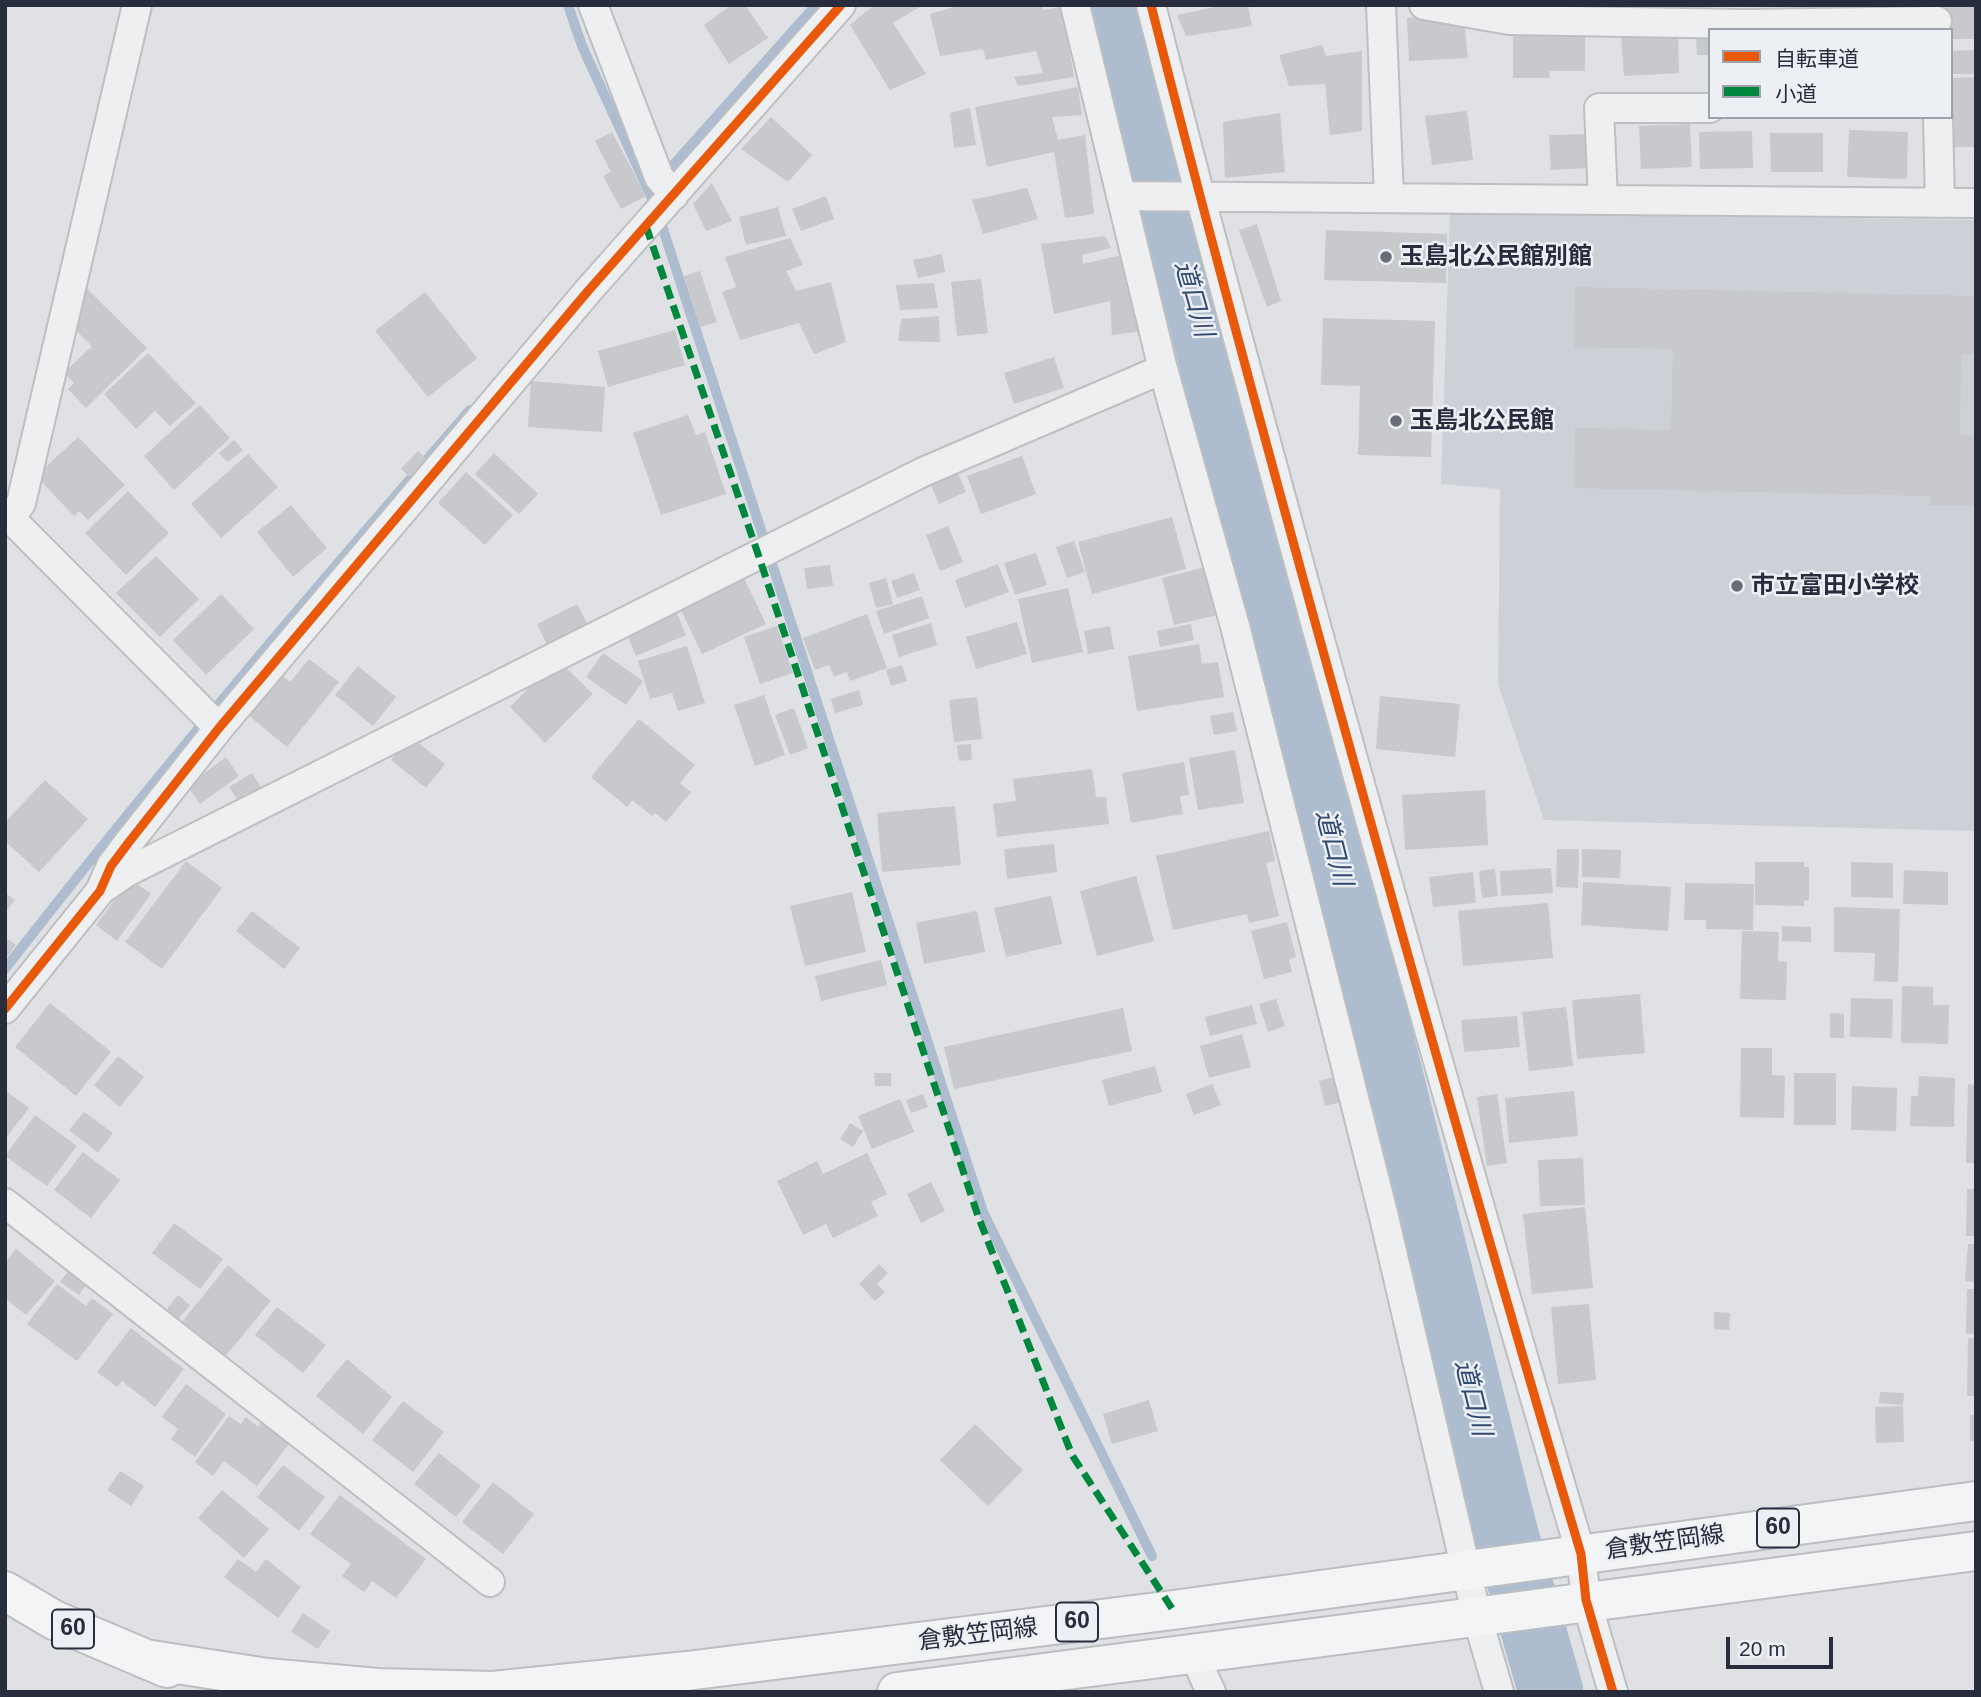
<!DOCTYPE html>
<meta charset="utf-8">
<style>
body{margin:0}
#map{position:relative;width:1981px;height:1697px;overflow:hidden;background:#dfe1e4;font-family:Arial,"Noto Sans JP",sans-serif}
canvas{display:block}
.frame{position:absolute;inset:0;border:7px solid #272d3d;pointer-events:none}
.legend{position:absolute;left:1708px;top:28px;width:245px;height:91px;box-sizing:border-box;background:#eceff4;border:2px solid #9da1ab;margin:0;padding:9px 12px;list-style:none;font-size:21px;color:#272d3d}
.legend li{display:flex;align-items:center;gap:14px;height:35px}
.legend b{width:35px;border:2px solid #9da1ab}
.scale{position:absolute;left:1726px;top:1637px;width:107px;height:32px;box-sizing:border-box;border:4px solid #272d3d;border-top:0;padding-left:9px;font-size:21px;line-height:24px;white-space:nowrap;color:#272d3d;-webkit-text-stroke:5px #eceff4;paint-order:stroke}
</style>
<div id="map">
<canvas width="1981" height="1697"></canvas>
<div class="frame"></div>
<ul class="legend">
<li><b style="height:9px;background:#e8590c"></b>自転車道</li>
<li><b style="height:9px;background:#00873e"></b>小道</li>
</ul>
<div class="scale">20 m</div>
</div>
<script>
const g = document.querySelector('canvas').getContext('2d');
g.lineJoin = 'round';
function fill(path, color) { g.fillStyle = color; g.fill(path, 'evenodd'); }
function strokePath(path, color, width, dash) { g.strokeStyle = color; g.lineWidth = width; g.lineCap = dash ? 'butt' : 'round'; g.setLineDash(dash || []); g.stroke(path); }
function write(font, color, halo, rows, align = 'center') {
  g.font = font + ' Arial,"Noto Sans JP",sans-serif'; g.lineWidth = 5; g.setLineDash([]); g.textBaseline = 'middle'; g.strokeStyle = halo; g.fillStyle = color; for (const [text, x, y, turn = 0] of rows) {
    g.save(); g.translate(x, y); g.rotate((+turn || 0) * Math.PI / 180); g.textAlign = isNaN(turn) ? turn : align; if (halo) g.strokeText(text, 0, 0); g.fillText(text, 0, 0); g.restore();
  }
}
const built = new Path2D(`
 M1450,213l526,7v611l-432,-11 -46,-136 2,-195 -59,-5z`);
const stream = new Path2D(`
 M568,5l14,41 73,159
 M667,172l149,-167
 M663,229l320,983 169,344
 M5,969c149,-192 306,-376 465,-559`);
const river = new Path2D(`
 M1115,5l12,92 69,204 309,1230 46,161`);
const building = new Path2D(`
 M731,5h14l23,33 -39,26 -25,-39z
 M874,5h49l-30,18 33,51 -36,16 -40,-65z
 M961,5h81l1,5 19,-3 12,70 -56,9 -4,-9 29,-4 -7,-22 -50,9 -3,-11 -43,7 -10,-42z
 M1225,5h23l4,21 -66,10 -9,-21z
 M1947,5h29v34h-25v-9h-4z
 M1463,13l5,45 -59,3 -2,-43z
 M1678,33l1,40 -55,3 -3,-40z
 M1513,34h72v37h-36l1,7h-37z
 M1710,34v21h-13l-1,-20z
 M1322,45l4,11 36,-5v80l-32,4 -5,-51 -36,2 -10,-31z
 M1976,50v24h-25v-23z
 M1976,77v70h-27l2,-69z
 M1078,87l4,28 -30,2 6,23 27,-5 9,79 -29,4 -11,-66 -67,15 -12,-60z
 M970,108l6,37 -22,3 -4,-35z
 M1467,111l6,49 -41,5 -7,-49z
 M1280,113l5,59 -60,6 -2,-56z
 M771,117l41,38 -24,27 -47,-33z
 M1690,124l2,43 -51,2 -2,-43z
 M1849,130l59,2 -1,47 -60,-2z
 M1752,131l1,37 -53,1 -1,-37z
 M612,132l34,64 -25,13 -18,-33 8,-4 -16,-31z
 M1770,133h53v39h-52z
 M1587,134l2,34 -38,2 -2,-35z
 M712,183l20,38 -26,10 -13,-27z
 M1027,188l11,31 -55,15 -11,-34z
 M826,196l8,23 -33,12 -9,-22z
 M778,207l8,29 -40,9 -7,-28z
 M1257,224l24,77 -14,6 -28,-77z
 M1326,230l121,4 -1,49 -122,-3z
 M1105,236l6,12 -29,7 1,9 39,-9 21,76 -31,4 -2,-34 -56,13 -13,-70z
 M790,238l13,27 -17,6 10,20 35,-9 15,60 -32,12 -15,-31 -59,17 -18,-48 14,-5 -11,-30z
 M942,254l3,18 -27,6 -5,-18z
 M700,271l17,51 -17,5 -16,-51z
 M77,279l70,69 -61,60 -18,-19 6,-6 -10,-10 28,-27 -26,-25z
 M981,279l7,54 -31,3 -6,-54z
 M934,283l4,25 -38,2 -4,-25z
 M1575,287l401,9v59l-15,-1 -1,81 16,1v70l-46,-1v-9l-356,-8 1,-60 96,2 2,-81 -99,-2z
 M425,292l52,66 -49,39 -53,-66z
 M939,316l1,26 -42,-1 3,-22z
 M1323,318l112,3 -4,136 -73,-2 2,-69 -39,-1z
 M675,330l10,35 -77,22 -10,-36z
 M148,353l48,50 -26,23 -15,-15 -19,18 -32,-35z
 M1054,357l10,31 -50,16 -10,-31z
 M531,381l74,6 -3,45 -74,-5z
 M200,405l30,33 -56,52 -30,-34z
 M688,415l8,20 9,-3 21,62 -65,21 -28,-82z
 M78,437l47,48 -37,35 -9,-9 -5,5 -38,-40z
 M234,440l9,10 -15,12 -9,-9z
 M418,451l8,8 -16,18 -9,-8z
 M494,453l44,41 -19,20 -44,-40z
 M248,454l30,33 -57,51 -30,-34z
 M1022,456l14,38 -55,20 -14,-38z
 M954,464l12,28 -27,12 -12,-28z
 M466,472l47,43 -28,30 -47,-42z
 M128,491l41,42 -43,42 -41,-42z
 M291,505l36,43 -34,29 -36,-45z
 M1172,517l14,52 -94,25 -14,-52z
 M948,526l15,36 -23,9 -14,-36z
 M1074,541l11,31 -18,6 -11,-31z
 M1036,553l11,32 -32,10 -11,-32z
 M156,556l43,43 -39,38 -44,-44z
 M998,564l11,28 -44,16 -10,-28z
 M830,565l3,21 -26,3 -3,-21z
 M1206,567l12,48 -44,10 -12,-47z
 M914,573l6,17 -23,8 -6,-17z
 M744,578l22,46 -64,30 -22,-46z
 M886,578l7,26 -17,4 -7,-25z
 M1068,588l15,64 -51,11 -14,-64z
 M221,594l33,35 -48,46 -33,-35z
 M922,596l7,22 -45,16 -8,-23z
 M577,604l11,21 -41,20 -10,-21z
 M677,613l9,22 -50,21 -9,-22z
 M867,614l20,54 -37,13 -3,-9 -13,5 -5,-12 -14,5 -12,-32z
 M1017,622l10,32 -51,15 -10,-32z
 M931,623l6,22 -38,12 -7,-22z
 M1191,624l3,16 -34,7 -3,-16z
 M777,626l16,47 -33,11 -16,-47z
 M1110,626l4,23 -26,5 -4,-23z
 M1199,644l3,20 16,-2 6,35 -87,14 -9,-55z
 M687,646l18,57 -27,8 -6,-18 -22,6 -12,-38z
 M603,653l40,28 -17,24 -40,-28z
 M309,659l30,23 -52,65 -39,-32 33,-41 9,8z
 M557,659l36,35 -48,49 -35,-36z
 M902,665l5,16 -16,5 -5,-16z
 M358,666l38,31 -23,29 -38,-31z
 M859,690l4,15 -28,8 -4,-14z
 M764,695l21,60 -30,11 -21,-61z
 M1380,696l80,8 -5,53 -79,-8z
 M977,697l5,42 -28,3 -5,-42z
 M794,708l14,40 -18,7 -15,-40z
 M1233,712l4,19 -23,4 -4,-19z
 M639,719l56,46 -15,18 11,9 -25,30 -11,-9 -3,3 -20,-16 -5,7 -36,-30z
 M410,736l35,28 -19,24 -35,-28z
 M971,744l1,16 -13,1 -2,-16z
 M1235,750l9,53 -46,7 -9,-52z
 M226,757l13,19 -39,28 -13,-18z
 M1184,762l5,33 -9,1 3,18 -52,9 -9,-50z
 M1092,769l4,28h10l3,27 -112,13 -4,-33 23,-3 -3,-22z
 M252,773l13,20 -23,14 -13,-20z
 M45,780l43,39 -49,53 -34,-31v-19z
 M1485,790l3,55 -83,5 -3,-55z
 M955,806l6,59 -79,7 -5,-59z
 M1269,831l6,30 -9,2 13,53 -30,7 -2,-9 -74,16 -17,-74z
 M1054,844l3,28 -50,7 -3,-30z
 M1557,849h22l-1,39 -22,-1z
 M1582,849l39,1 -1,28 -38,-1z
 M186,861l36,27 -60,81 -37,-27z
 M1755,862h49v5h5v33l-5,1v5l-49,-1z
 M1851,862l42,1v35l-42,-1z
 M1551,868l2,25 -52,3 -1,-25z
 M1495,869l3,27 -16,2 -3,-27z
 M1904,870l44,2v33l-45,-1z
 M1473,872l3,31 -43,4 -4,-30z
 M1136,876l18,65 -57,15 -17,-65z
 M130,879l21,15 -34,47 -21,-16z
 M1583,882l88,5 -3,44 -87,-6z
 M1685,883l69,1 -1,46 -47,-1v-9h-22z
 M852,892l14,60 -61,14 -15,-60z
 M5,893l10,7 -10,13z
 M1051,896l11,48 -56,13 -12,-49z
 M1548,903l5,55 -90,8 -5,-55z
 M1834,907l66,2 -2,73 -24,-1 1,-28 -41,-1z
 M252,911l48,37 -16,21 -48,-38z
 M977,911l8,41 -61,12 -8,-41z
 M1287,922l9,35 -7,2 3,13 -28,7 -13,-48z
 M1782,926l29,1v15l-29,-1z
 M1742,931l37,1 -1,29 9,1 -1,38 -46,-1z
 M5,937l11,8 -11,14z
 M881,960l6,25 -66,16 -6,-25z
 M1902,986l31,1v18h16l-1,39 -47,-1z
 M1640,994l5,59 -68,6 -5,-59z
 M1851,998l42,1 -1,39 -42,-1z
 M1276,999l9,27 -17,6 -9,-28z
 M50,1003l61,49 -35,44 -61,-49z
 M1252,1005l5,19 -47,12 -5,-19z
 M1566,1007l7,59 -44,5 -7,-59z
 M1123,1008l9,43 -178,38 -10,-42z
 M1830,1013l14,1v24h-14z
 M1517,1016l3,31 -56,5 -3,-32z
 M1242,1034l9,33 -42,11 -9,-32z
 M1741,1048h31v27l13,1 -1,42 -44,-1z
 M118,1056l26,21 -24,30 -26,-22z
 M1155,1066l7,26 -53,14 -7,-26z
 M874,1073h17v13h-16z
 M1794,1073h42v52h-42z
 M1337,1076l8,25 -20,5 -6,-25z
 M1919,1076l36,2 -1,49 -44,-1 1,-30h7z
 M1212,1084l9,21 -27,10 -8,-21z
 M1968,1084l8,1v78h-10z
 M1852,1086l45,2 -1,43 -45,-1z
 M5,1090l24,18 -24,31z
 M1574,1091l4,45 -69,7 -4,-45z
 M923,1094l5,13 -17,6 -5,-13z
 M1497,1094l10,69 -20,3 -10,-69z
 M900,1099l14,33 -42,17 -14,-33z
 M84,1112l29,21 -15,20 -29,-23z
 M35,1115l42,31 -30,40 -42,-30z
 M850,1123l13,8 -10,16 -13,-8z
 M83,1152l37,28 -29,38 -37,-28z
 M867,1153l20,41 -16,8 7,14 -45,22 -7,-14 -23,11 -26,-54 40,-20 6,13z
 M1583,1158l2,47 -45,1 -2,-46z
 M931,1182l14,29 -24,12 -14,-29z
 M1967,1189h9v47h-10z
 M1585,1207l8,81 -61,6 -9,-80z
 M174,1223l49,36 -23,30 -48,-36z
 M1968,1244h8v38l-11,-1z
 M16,1249l39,32 -29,34 -21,-17v-36z
 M75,1262l18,14 -14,19 -19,-13z
 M879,1264l9,9 -11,11 8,8 -10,9 -16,-17z
 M228,1265l43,36 -47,57 -43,-35z
 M57,1284l29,22 6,-8 21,16 -36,47 -50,-37z
 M1967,1289h9v45h-10z
 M178,1295l12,10 -14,17 -12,-9z
 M1589,1304l7,76 -38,4 -7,-77z
 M277,1307l49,38 -23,28 -48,-38z
 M1714,1312l16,1 -1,17 -15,-1z
 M131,1328l53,41 -29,38 -33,-26 -5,6 -20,-15z
 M1968,1338h8v58h-9z
 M347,1359l45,38 -29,37 -47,-38z
 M186,1384l40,30 -31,43 -24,-18 7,-10 -16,-12z
 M1880,1392l24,1 -1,12 -24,-2z
 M1149,1400l9,31 -46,13 -9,-30z
 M403,1401l41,31 -31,40 -41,-32z
 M1903,1406l1,36 -28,1 -1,-36z
 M1970,1415h6v26h-6z
 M229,1416l12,8 5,-7 12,10 6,-8 28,21 -35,46 -33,-25 -11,15 -18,-14z
 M975,1424l48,46 -35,36 -48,-46z
 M439,1453l42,33 -25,31 -42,-33z
 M283,1465l42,32 -26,34 -42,-34z
 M120,1471l24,15 -13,20 -24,-16z
 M493,1482l41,32 -31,40 -41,-32z
 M222,1490l47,39 -25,29 -46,-40z
 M340,1495l86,64 -30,39 -24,-17 -8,11 -22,-16 9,-12 -41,-30z
 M238,1559l18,13 10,-13 35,28 -23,31 -54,-41z
 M303,1613l27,18 -12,18 -27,-17z`);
const minor = new Path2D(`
 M593,5l66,172 15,18
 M1075,5l88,364 72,257 148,587 94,404 22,75
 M1151,5c52,207 108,412 164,617 86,311 174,622 266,932l5,46 27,92
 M1381,5l8,193
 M1424,5l85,15 236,4 192,-3
 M1938,117l2,86
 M1121,196l855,7
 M1603,200l-4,-92h111
 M5,513l214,215
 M11,517l10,-14 116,-498
 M102,889l25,-17 796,-400 240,-103
 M5,1009l95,-118 11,-25 18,-24 90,-114 369,-437 253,-286
 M5,1203l485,379
 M1194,1655l17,37`);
const primary = new Path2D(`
 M5,1591l49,29 113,48
 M145,1659l122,19 110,10 116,3 194,-20 486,-61 803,-109
 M897,1692c360,-45 719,-95 1079,-141`);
const quiet = new Path2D(`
 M646,226l112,328 220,662 94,239 101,155`);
const cycleway = new Path2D(`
 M1151,5c52,207 108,412 164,617 86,311 174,622 266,932l5,46 27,92
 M5,1009l95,-118 11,-25 18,-24 90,-114 369,-437 253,-286`);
const markers = [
 [1386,257,7,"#676c77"],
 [1396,421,7,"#676c77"],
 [1737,586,7,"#676c77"]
];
const shields = [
 [1778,1528,42],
 [1077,1622,42],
 [73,1629,42]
];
const shieldNames = [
 ["60",1778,1528],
 ["60",1077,1622],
 ["60",73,1629]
];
const poiNames = [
 ["玉島北公民館別館",1400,257],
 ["玉島北公民館",1410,421],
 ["市立富田小学校",1751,586]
];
const streetNames = [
 ["倉敷笠岡線",1665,1543,-8],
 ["倉敷笠岡線",978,1635,-7]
];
const waterNames = [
 ["道口川",1193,299,74],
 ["道口川",1333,848,76],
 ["道口川",1472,1398,76]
];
fill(built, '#cdd0d7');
strokePath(stream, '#adbccf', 10);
strokePath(river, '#adbccf', 65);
fill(building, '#c7c9cc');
strokePath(minor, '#bdbfc2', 32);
strokePath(primary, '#bbbec2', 42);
strokePath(minor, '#eeeff1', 28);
strokePath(primary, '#f3f4f5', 38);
strokePath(quiet, '#00873e', 7, [14, 7]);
strokePath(cycleway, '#e8590c', 9);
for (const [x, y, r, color] of markers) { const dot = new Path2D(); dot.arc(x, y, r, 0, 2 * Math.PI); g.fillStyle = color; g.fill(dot); strokePath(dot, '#eceff4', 2.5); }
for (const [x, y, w] of shields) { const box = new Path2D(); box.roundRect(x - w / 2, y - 19.5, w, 39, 5); g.fillStyle = '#eceff4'; g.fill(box); strokePath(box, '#272d3d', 2); }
write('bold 23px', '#272d3d', null, shieldNames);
write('bold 24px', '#272d3d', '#eceff4', poiNames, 'left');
write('24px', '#272d3d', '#eceff4', streetNames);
write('italic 26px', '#324a6f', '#eceff4', waterNames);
</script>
